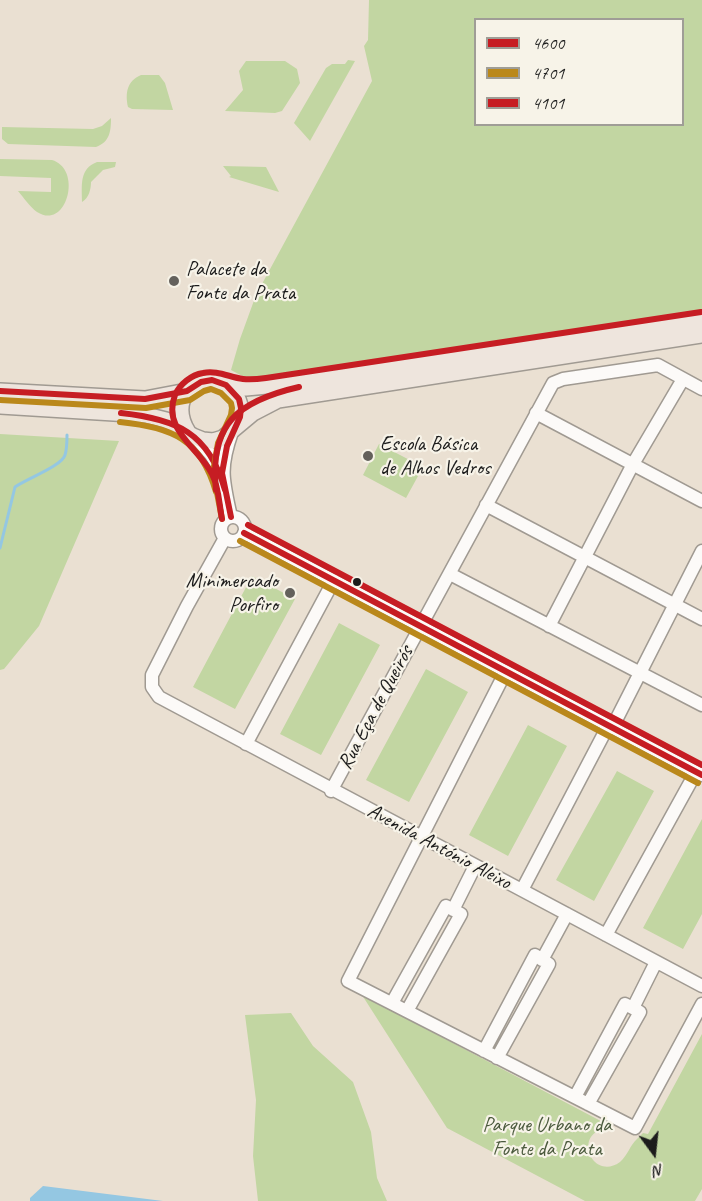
<!DOCTYPE html>
<meta charset="utf-8">
<style>
body{margin:0}
#map{position:relative;width:702px;height:1201px;overflow:hidden;background:#eae0d2;font-family:Caveat,sans-serif}
canvas{display:block}
.legend{position:absolute;left:474px;top:18px;width:210px;height:108px;box-sizing:border-box;background:#f7f3e8;border:2px solid #9f9d96;margin:0;padding:8px 10px;list-style:none;font-size:18px;color:#1c1c1c}
.legend li{display:flex;align-items:center;gap:12px;height:30px}
.legend b{width:30px;border:2px solid #9f9d96}
.north{position:absolute;left:624px;top:1123px;width:60px;height:60px;-webkit-text-stroke:4px #f7f3e8;paint-order:stroke;rotate:165deg;font-size:16px;font-weight:700;line-height:24px;text-align:center;color:#1c1c1c}
.north::after{content:'';display:block;margin:auto;width:21px;height:27px;background:#1c1c1c;clip-path:polygon(50% 0,100% 100%,50% 72%,0 100%)}
</style>
<div id="map">
<canvas width="702" height="1201"></canvas>
<ul class="legend">
<li><b style="height:8px;background:#c61d23"></b>4600</li>
<li><b style="height:8px;background:#ba881b"></b>4701</li>
<li><b style="height:8px;background:#c61d23"></b>4101</li>
</ul>
<div class="north">N</div>
</div>
<script>
const g = document.querySelector('canvas').getContext('2d');
g.lineJoin = 'round';
function fill(path, color) { g.fillStyle = color; g.fill(path, 'evenodd'); }
function strokePath(path, color, width, dash) { g.strokeStyle = color; g.lineWidth = width; g.lineCap = dash ? 'butt' : 'round'; g.setLineDash(dash || []); g.stroke(path); }
function write(font, color, halo, rows, align = 'center') {
  g.font = font + ' Caveat,sans-serif'; g.lineWidth = 4.5; g.setLineDash([]); g.textBaseline = 'middle'; g.strokeStyle = halo; g.fillStyle = color; for (const [text, x, y, turn = 0] of rows) {
    g.save(); g.translate(x, y); g.rotate((+turn || 0) * Math.PI / 180); g.textAlign = isNaN(turn) ? turn : align; if (halo) g.strokeText(text, 0, 0); g.fillText(text, 0, 0); g.restore();
  }
}
const green = new Path2D(`
 M369,0h333v311l-443,67h-13l-15,-8 9,-31 16,-44 116,-214 -8,-35 4,-6zM476,20h206v104h-206z
 M348,60l7,1 -45,80 -16,-18 32,-55 6,-4h13z
 M246,61h39l12,8 3,14 -18,28 -7,2 -50,-2 18,-21 -4,-19z
 M141,75h18l6,8 8,27 -41,-1 -4,-2c-3,-14 -1,-26 13,-32z
 M111,118c0,13 -1,24 -15,29l-88,-3 -6,-5v-12l91,2 9,-3z
 M0,159l52,1c31,9 15,71 -15,52 -7,-5 -13,-14 -19,-21l33,1v-14l-51,-2z
 M97,162h19l-1,5 -12,3 -12,12c0,7 -2,16 -9,20 0,-17 -3,-33 15,-40z
 M223,166l43,1 13,25 -50,-15 2,-1z
 M0,434l119,7 -80,185 -35,43 -4,1z
 M379,444l44,23 -17,31 -43,-23z
 M252,576l43,23 -60,110 -42,-22z
 M339,623l41,22 -59,110 -41,-21z
 M426,669l42,23 -59,110 -43,-22z
 M528,725l39,21 -59,110 -39,-21z
 M617,771l37,20 -60,110 -38,-21z
 M702,819v95l-19,35 -40,-21z
 M362,995l252,133c-45,-1 -23,55 6,34 8,-7 10,-17 17,-23 2,-2 4,-4 6,-6l5,1 54,-100v155l-7,12h-110l-138,-73z
 M291,1013l22,33 40,36 18,50 6,46 10,23h-129l-5,-45 3,-56 -11,-85z`);
const water = new Path2D(`
 M43,1186l120,15h-133v-3z`);
const stream = new Path2D(`
 M0,548l15,-61c11,-8 47,-21 50,-32 2,-6 2,-14 2,-20`);
const minor = new Path2D(`
 M536,413l166,88
 M194,436l17,19 11,18
 M486,505l216,114
 M221 529a12 12 0 1 1 24 0a12 12 0 1 1-24 0Z
 M231,517c-8,-37 -12,-48 1,-85
 M244,533l458,242
 M225,538l-38,68 -35,69v12l7,10 543,289
 M450,574l252,131
 M549,626l84,-162 50,-85
 M506,671l-158,310 287,147 67,-124
 M612,728l90,-177
 M246,744l88,-164
 M331,791l222,-408 10,-4 95,-14 44,24
 M522,890l86,-164
 M453,910l22,-44
 M606,935l90,-163
 M542,960l25,-46
 M392,1003l54,-97 15,8 -54,97
 M633,1008l23,-46
 M484,1051l51,-96 14,9 -52,94
 M575,1097l50,-93 15,8 -52,92`);
const major = new Path2D(`
 M226,385c14,11 18,24 11,41
 M0,391l145,8 42,-8
 M0,406l146,9 20,5 27,16 10,4 10,1 10,-3 30,-25 25,-13 424,-65
 M188,432c-14,-22 -7,-50 22,-51 12,-1 24,7 36,7 16,-1 31,-3 47,-5l409,-62`);
const bus1 = new Path2D(`
 M0,391l145,8 42,-8 14,-9 11,-2 14,5 13,14 2,9 -1,9 -13,29 -5,27 9,44
 M121,413c56,6 88,20 104,77
 M244,533l458,242`);
const bus2 = new Path2D(`
 M0,400l146,8 44,-8 14,-9 7,-2 10,4 10,10 1,5 -1,7 -13,28 -5,29 9,47
 M120,422c52,5 81,17 96,70
 M240,541l458,242`);
const bus3 = new Path2D(`
 M216,490c-7,-66 22,-89 83,-103
 M222,519c-3,-15 -3,-32 -10,-45 -14,-27 -50,-44 -37,-79 5,-11 16,-20 28,-22 14,-3 26,4 40,6 8,1 16,0 23,-1l435,-66
 M248,525l454,240`);
const markers = [
 [174,281,6,"#64615c"],
 [368,456,6,"#64615c"],
 [357,582,5,"#1c1c1c"],
 [290,593,6,"#64615c"]
];
const poiNames = [
 ["Palacete da",186,269],
 ["Fonte da Prata",186,293],
 ["Escola Básica",380,444],
 ["de Alhos Vedros",380,468],
 ["Minimercado",278,581,"right"],
 ["Porfiro",278,605,"right"]
];
const streetNames = [
 ["Rua Eça de Queirós",376,708,-62],
 ["Avenida António Aleixo",439,847,28]
];
const parkNames = [
 ["Parque Urbano da",547,1125],
 ["Fonte da Prata",547,1149]
];
fill(green, '#c2d6a2');
fill(water, '#94c7e2');
strokePath(stream, '#94c7e2', 3);
strokePath(minor, '#a09a92', 15);
strokePath(major, '#a09a92', 18);
strokePath(minor, '#fcfaf8', 12);
strokePath(major, '#eee5dd', 15);
strokePath(bus1, '#c61d23', 6);
strokePath(bus2, '#ba881b', 6);
strokePath(bus3, '#c61d23', 6);
for (const [x, y, r, color] of markers) { const dot = new Path2D(); dot.arc(x, y, r, 0, 2 * Math.PI); g.fillStyle = color; g.fill(dot); strokePath(dot, '#f7f3e8', 2); }
write('21px', '#1c1c1c', '#f7f3e8', poiNames, 'left');
write('21px', '#1c1c1c', '#f7f3e8', streetNames);
write('21px', '#4b5a3d', '#f7f3e8', parkNames);
</script>
